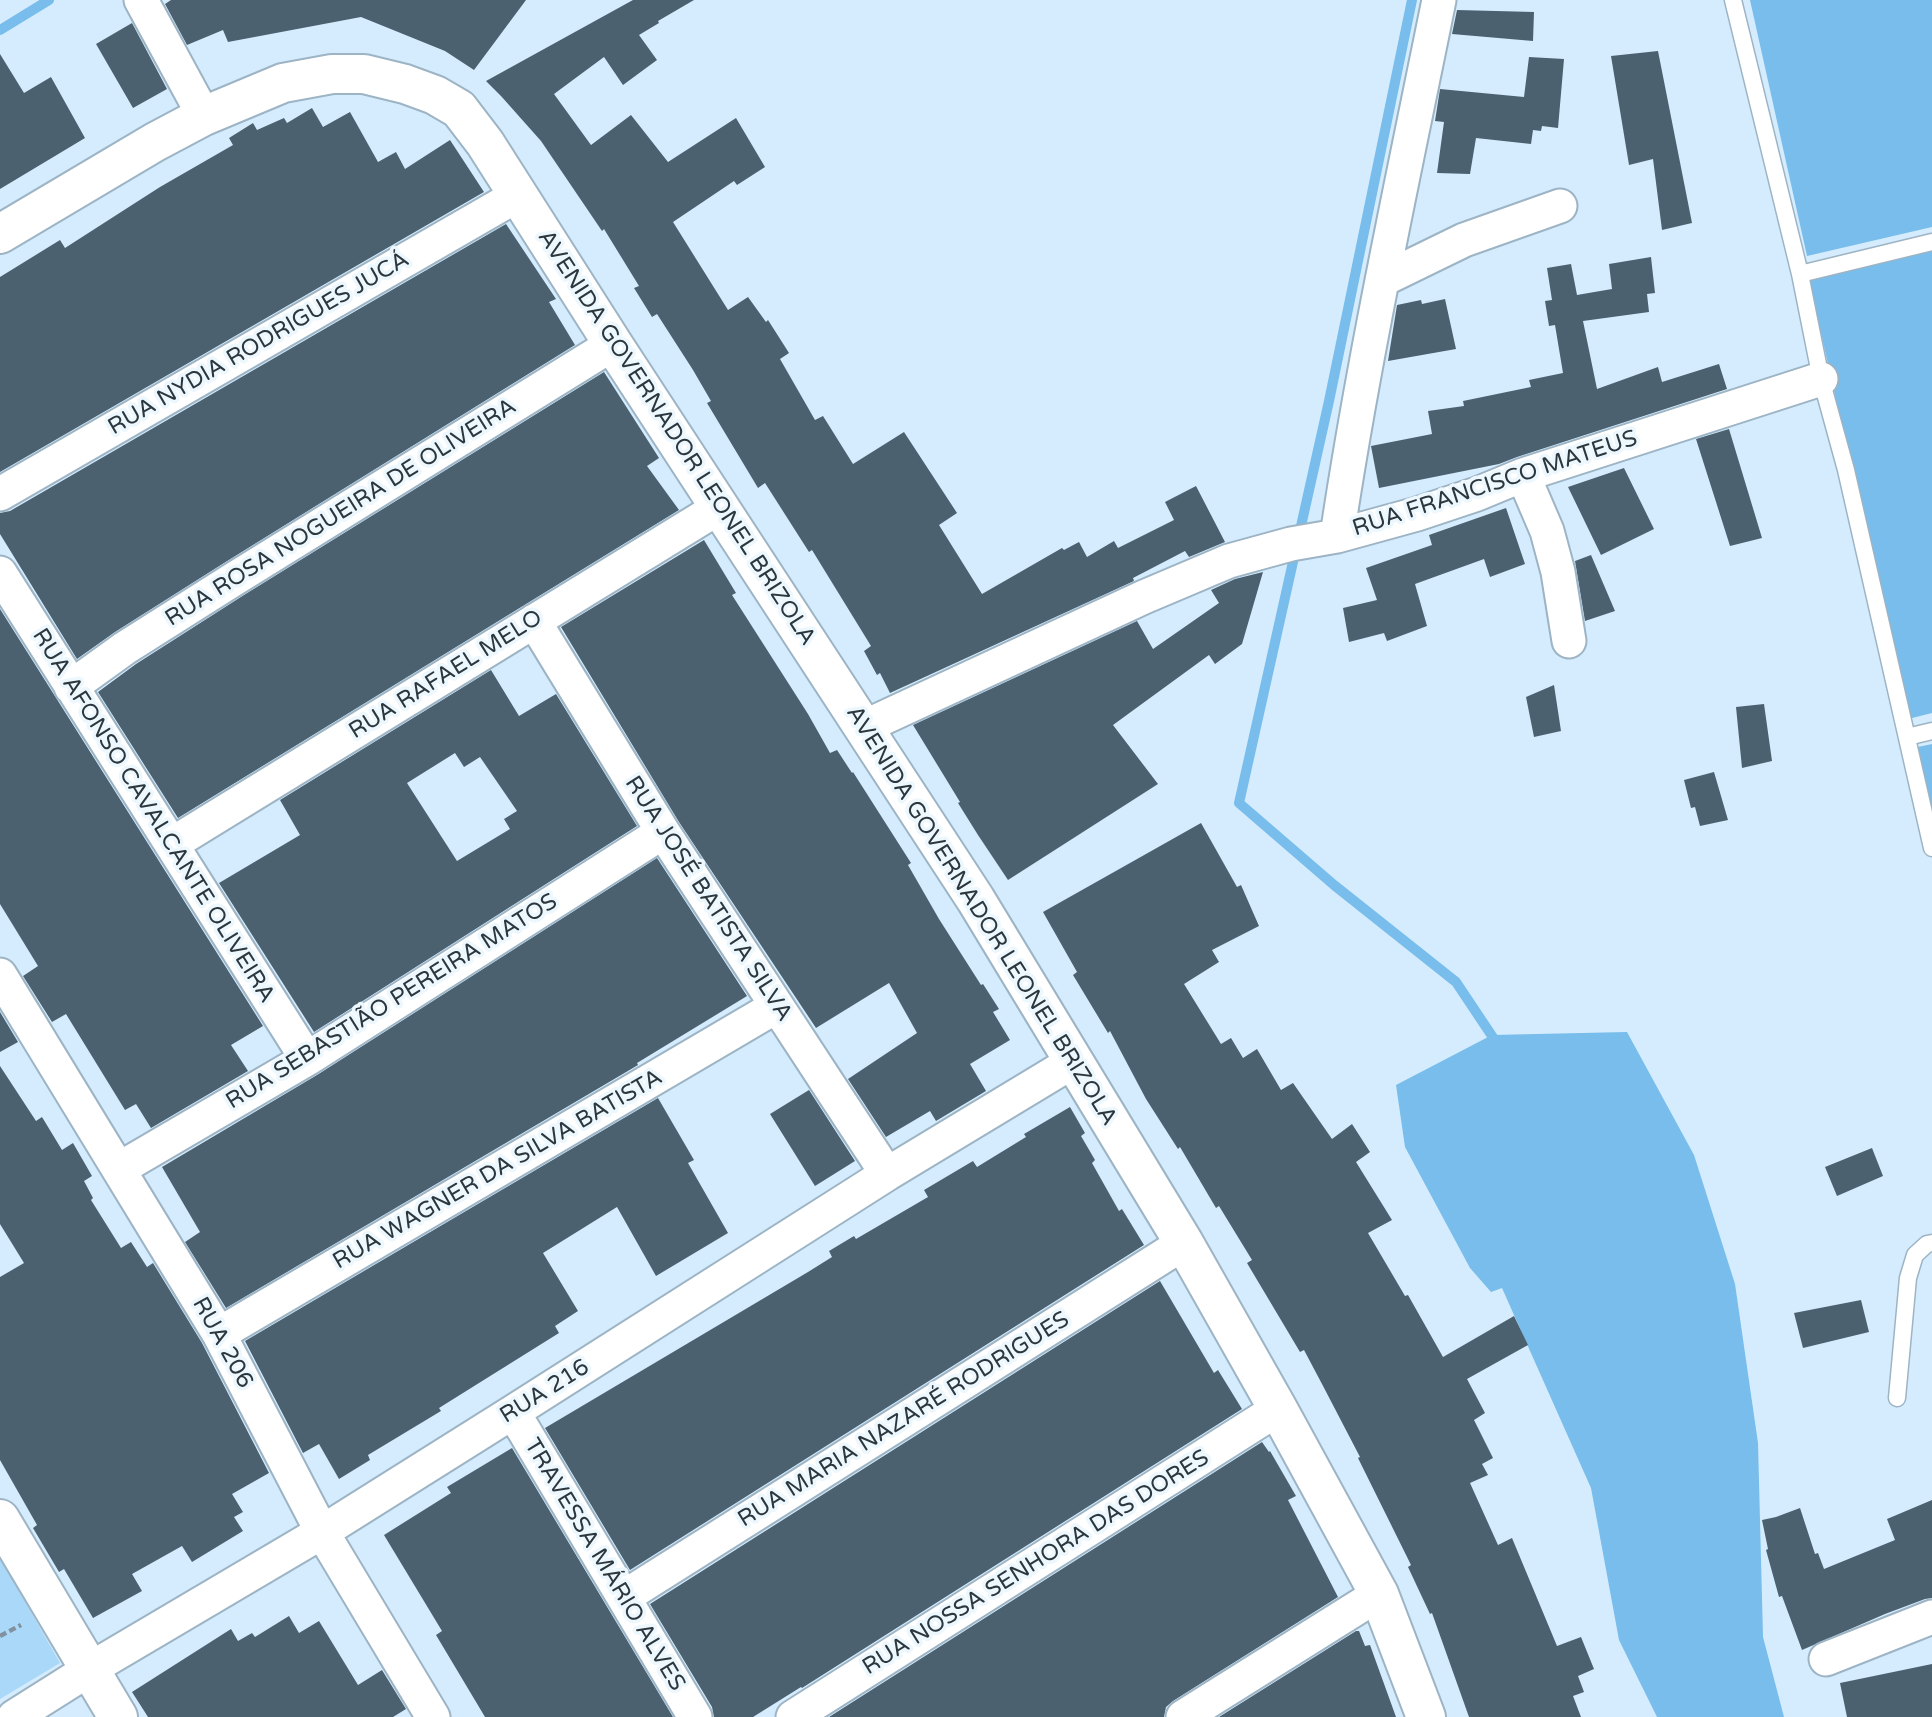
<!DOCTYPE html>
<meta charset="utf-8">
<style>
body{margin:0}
canvas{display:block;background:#d4ecfd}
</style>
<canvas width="1932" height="1717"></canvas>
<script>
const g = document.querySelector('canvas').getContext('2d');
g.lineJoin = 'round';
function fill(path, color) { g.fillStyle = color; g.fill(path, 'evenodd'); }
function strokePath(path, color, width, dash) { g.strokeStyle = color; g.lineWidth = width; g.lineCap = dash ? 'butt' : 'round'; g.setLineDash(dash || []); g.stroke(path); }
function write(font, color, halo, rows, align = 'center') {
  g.font = font + ' "Varela Round",sans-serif'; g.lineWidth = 7; g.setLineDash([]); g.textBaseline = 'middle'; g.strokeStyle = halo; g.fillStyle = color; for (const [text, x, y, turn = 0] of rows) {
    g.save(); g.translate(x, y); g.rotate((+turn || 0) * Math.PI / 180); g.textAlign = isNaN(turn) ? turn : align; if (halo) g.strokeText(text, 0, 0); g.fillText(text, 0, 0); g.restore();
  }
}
const green = new Path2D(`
 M0,1558l60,105 -60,36z`);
const water = new Path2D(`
 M1750,0h182v227l-125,29z
 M1932,251v462l-24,6 -99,-439z
 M1932,744v88l-19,-84z
 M1627,1032l67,123 41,129 23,159 5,194 21,80h-127l-38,-77 -28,-152 -89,-200 -11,4 -21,-24 -65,-121 -9,-62 96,-50z`);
const stream = new Path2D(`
 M1412,0l-83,401 -90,402 95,82 122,97 42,63
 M0,30l49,-30`);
const building = new Path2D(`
 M171,0h355l-52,70 -29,-19 -84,-34 -133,25 -5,-12 -36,15 -22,-41z
 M633,0h61l-36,21 1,2 -20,12 18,25 -34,25 -19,-28 -50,37 37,51 40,-30 37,47 68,-44 29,49 -28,18 -3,-4 -61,41 55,88 20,-13 18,25 2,-2 21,33 -9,6 35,61 8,-4 30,48 51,-32 53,81 -18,12 43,69 80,-46 2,2 15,-8 8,15 27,-16 4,7 56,-28 -9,-18 31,-16 29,56 -36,15 -4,-6 -52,27 1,3 -244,112 -10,-20 -3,2 -13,-24 7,-5 -59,-96 -3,2 -44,-69 -7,5 -51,-85 4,-2 -18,-31 -36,-56 -5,3 -18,-29 5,-2 -35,-57 -2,2 -61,-90 -40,-45 -15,-15z
 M1457,10l77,2 -1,29 -81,-7z
 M132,23l35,66 -34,19 -37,-64z
 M1658,51l34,172 -30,7 -9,-71 -24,6 -18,-109z
 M0,54l24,39 27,-16 34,61 -85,51z
 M1529,57l35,2 -6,69 -16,-2 -1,5 -8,-1 -2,14 -55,-6 -6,36 -33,-1 7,-51 -9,-1 5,-32 84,8z
 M312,108l11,19 27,-15 28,50 18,-10 9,17 45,-29 34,52 -484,280v-195l60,-37 5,8 95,-61 73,-42 -4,-7 24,-15 4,7 27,-12 3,5z
 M506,224l50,75 -7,3 26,43 -351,218 -109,69 -38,27 -77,-125v-21l10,-2z
 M1651,257l4,36 -8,1 2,18 -66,9 14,68 61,-22 4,15 57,-18 8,25 -210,68 -18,7 -120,24 -8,-42 61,-12 -4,-23 36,-5 -1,-5 68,-14 -2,-7 34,-7 -8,-48 -6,1 -4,-25 7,-1 -5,-32 24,-4 6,31 35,-6 -3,-25z
 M1445,299l11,50 -68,12 9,-56 24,-5 1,4z
 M604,372l55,86 -12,8 32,44 -501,308 -80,-126 38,-28 108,-69z
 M1729,429l33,109 -32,8 -34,-107z
 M1624,468l30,61 -53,26 -33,-68z
 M1506,508l19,56 -35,13 -6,-18 -69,25 12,42 -40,15 -3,-8 -35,9 -6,-34 34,-8 -11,-32 66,-23 -3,-10z
 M704,540l32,53 -4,2 76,119 22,39 7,-3 15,23 1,-1 58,91 -3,2 31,54 42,66 2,-1 16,25 -6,3 17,28 -40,24 16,27 -50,30 -6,-10 -44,26 -38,-58 69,-46 -28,-50 -73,45 -137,-206 -118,-195z
 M1591,555l24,56 -30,10 -10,-60z
 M1263,572l-21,72 -27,20 -6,-9 -96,70 45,59 -150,96 -30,-45 -20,-32 2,-1 -47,-77 224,-104 16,28 66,-46 -8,-13 24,-11z
 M0,609l263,417 -32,19 17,26 -97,57 -15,-24 -11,6 -59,-96 -14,8 -29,-46 15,-10 -38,-62z
 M491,670l28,46 37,-22 81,132 -323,206 -95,-149 81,-48 -20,-35zM455,753l9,14 16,-10 37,54 -13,8 6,10 -53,32 -50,-78z
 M1554,685l7,46 -27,6 -8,-40z
 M1764,704l8,57 -30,7 -6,-61z
 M1714,772l14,48 -28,6 -5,-19 -4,1 -7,-28z
 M1201,823l36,64 4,-2 18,41 -47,24 7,12 -35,22 37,60 10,-6 12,20 14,-9 24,41 12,-7 39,56 20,-15 18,28 -14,10 36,58 -24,13 37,63 3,-1 35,62 71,-41 14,29 -61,34 18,34 -11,7 19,38 -11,6 6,11 -18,8 28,62 14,-7 45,108 24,-9 13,32 -16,7 6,16 -11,4 8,21h-112l-37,-104 -2,1 -22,-47 3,-2 -53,-107 2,-1 -38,-73 -18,-34 -4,2 -53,-89 5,-3 -33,-54 -3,2 -36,-61 -2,2 -32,-50 -36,-68 -2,2 -35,-58 4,-3 -34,-60z
 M657,858l90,138 -110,67 1,2 -412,243 -41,-66 15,-10 -38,-65 155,-92z
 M0,1012l18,30 -18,10z
 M0,1066l36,55 6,-4 20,33 11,-7 19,33 -8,5 9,17 -2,2 30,48 10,-6 16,25 6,-4 49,80 67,130 -37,21 11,18 -9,5 9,14 -51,31 -10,-16 -50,28 10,17 -49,27 -29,-49 -5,3 -26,-44 4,-3 -37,-65v-183l24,-14 -24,-39z
 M809,1090l46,71 -40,25 -45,-72z
 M658,1098l36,62 -6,3 40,70 -72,43 -39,-69 -74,46 35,58 -23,15 4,7 -120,75 2,3 -73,44 2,5 -31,19 -20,-35 -16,9 -58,-112z
 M1070,1107l15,26 -4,3 14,24 -3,3 27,48 3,-2 22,36 -514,325 -85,-142 263,-156 24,-15 -3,-6 25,-15 2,3 72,-42 -4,-7 49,-29 4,6 49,-30 -2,-3z
 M1872,1148l11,28 -46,20 -12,-29z
 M1160,1281l54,92 4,-3 24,39 -440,279 -1,-1 -48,30h-39l-2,-10 -62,-103z
 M1861,1300l8,32 -66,16 -9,-35z
 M1262,1442l7,10 1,-1 26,45 -8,4 50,97 -165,104 -7,6 -2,10h-335z
 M512,1448l161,269h-188l-49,-82 6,-4 -58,-96 67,-42 -4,-6z
 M1932,1500v98l-7,1 -40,15 -83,36 -20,-54 -3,1 -13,-47 2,-1 -6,-29 14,-3 24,-9 15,46 3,-1 6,16 71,-29 -8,-21z
 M289,1616l10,17 20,-12 39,64 24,-15 24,39 -13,8h-245l-16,-25 99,-63 7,12 14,-8 3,4z
 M1356,1631h3l6,15 5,-1 26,72h-177z
 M1932,1664v53h-85l-7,-34z`);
const path = new Path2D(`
 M0,1636l21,-11`);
const service = new Path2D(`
 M1733,0l67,274 21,105 25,91 86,378
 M1800,274l132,-32
 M1907,737l25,-6
 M1897,1398l11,-120 7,-23 12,-11 5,-1`);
const minor = new Path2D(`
 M141,0l63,116
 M1382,280l82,-40 96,-34
 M1523,475l24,56 11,41 11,69
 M0,494l518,-299
 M1337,536c27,-180 66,-358 102,-536
 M0,573l307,486
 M534,621l129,211 224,342
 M71,687l54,-39 109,-69 379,-235
 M864,727l280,-130 85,-36 62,-17 46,-8 80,-22 60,-20 46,-19 298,-96
 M172,844l548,-337
 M0,975l219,359 103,198 111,185
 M119,1169l188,-110 356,-227
 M219,1334l558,-328
 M513,1412l182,305
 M624,1597l560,-354
 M1826,1659l106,-42
 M14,1717l76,-48 232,-137 191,-120 374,-238 187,-113
 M793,1717l485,-308
 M1183,1717l196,-123`);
const tertiary = new Path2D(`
 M0,234l155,-92 49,-26 79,-33 49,-9h32l41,10 30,11 24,14 26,34 128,201 363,556 208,343 94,166 101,185 47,123
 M0,1519l118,198`);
const streetNames = [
 ["RUA NYDIA RODRIGUES JUCÁ",259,344,-30],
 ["AVENIDA GOVERNADOR LEONEL BRIZOLA",676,438,57],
 ["RUA FRANCISCO MATEUS",1495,484,-18],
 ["RUA ROSA NOGUEIRA DE OLIVEIRA",341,513,-32],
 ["RUA RAFAEL MELO",446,675,-32],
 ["RUA AFONSO CAVALCANTE OLIVEIRA",153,816,58],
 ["RUA JOSÉ BATISTA SILVA",708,899,57],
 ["AVENIDA GOVERNADOR LEONEL BRIZOLA",981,916,58],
 ["RUA SEBASTIÃO PEREIRA MATOS",392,1002,-32],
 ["RUA WAGNER DA SILVA BATISTA",498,1170,-30],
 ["RUA 206",222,1343,61],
 ["RUA 216",545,1392,-32],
 ["RUA MARIA NAZARÉ RODRIGUES",904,1420,-32],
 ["RUA NOSSA SENHORA DAS DORES",1036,1563,-32],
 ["TRAVESSA MÁRIO ALVES",604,1565,59]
];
fill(green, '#a9d8f9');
fill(water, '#78bdeb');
strokePath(stream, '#78bdeb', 10);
fill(building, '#4c6170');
strokePath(service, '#9db4c5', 19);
strokePath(minor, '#9db4c5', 37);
strokePath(tertiary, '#9db4c5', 42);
strokePath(path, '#81929e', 4.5, [7, 3.5]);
strokePath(service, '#fff', 16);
strokePath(minor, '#fff', 33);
strokePath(tertiary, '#fff', 38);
write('23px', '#2c363d', '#edf7fe', streetNames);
</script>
